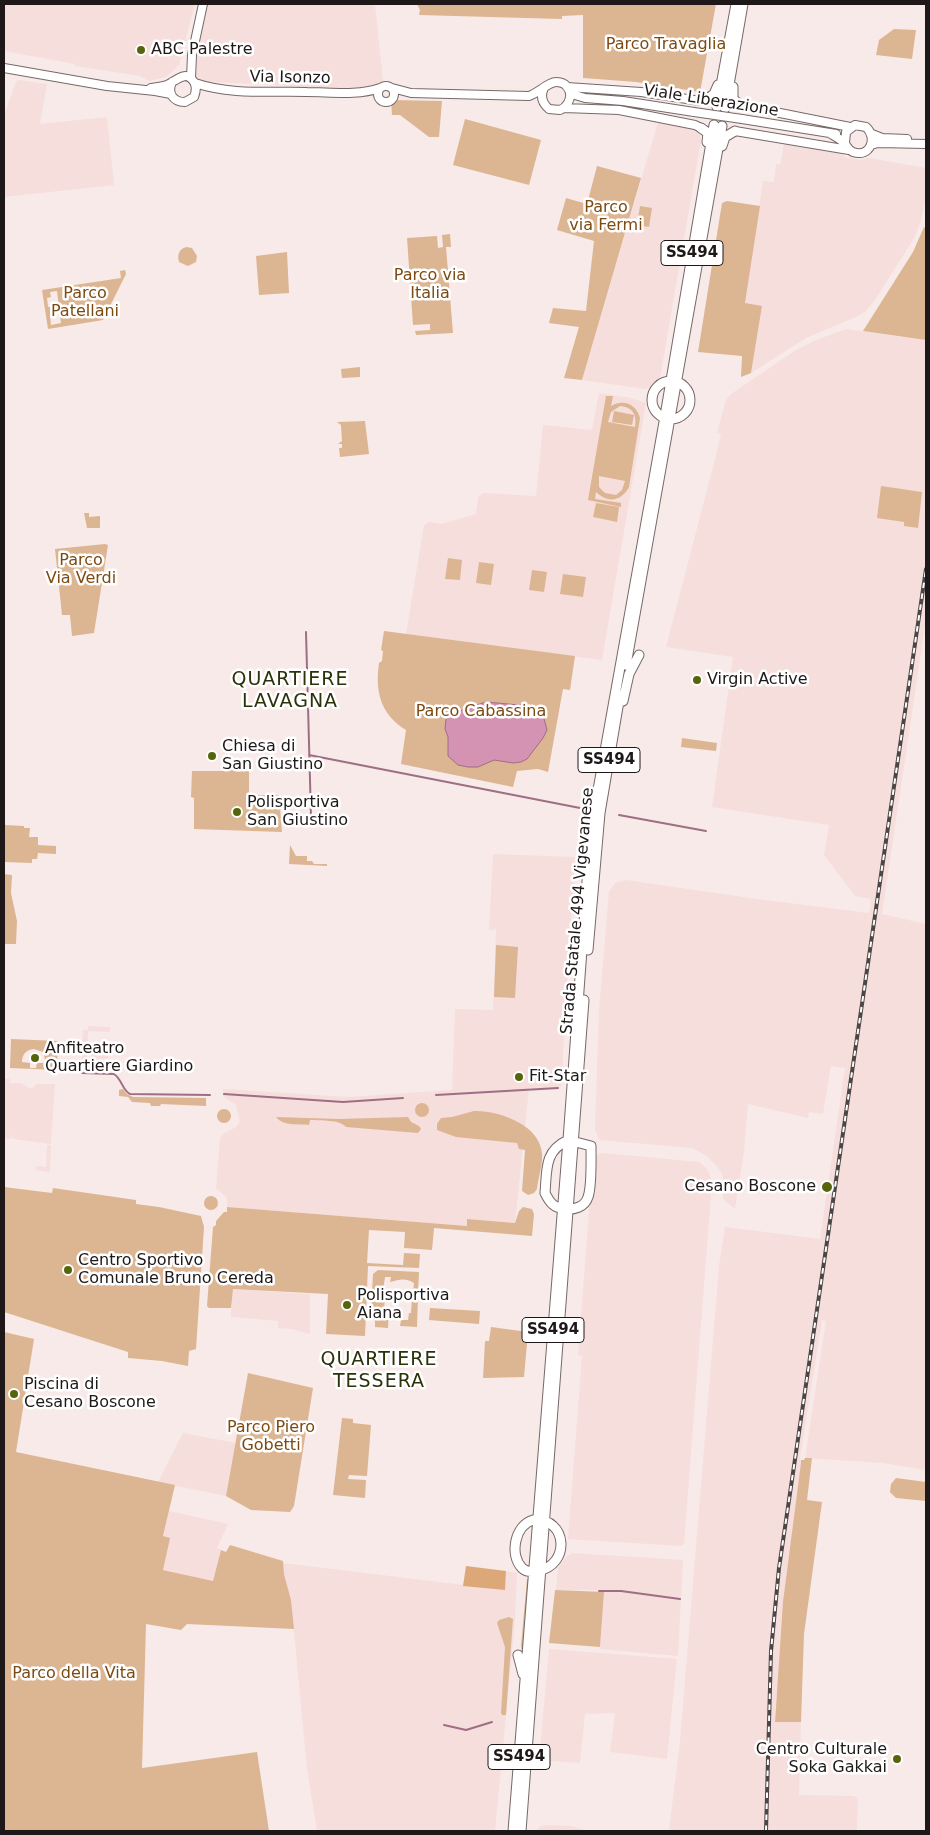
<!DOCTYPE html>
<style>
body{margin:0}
#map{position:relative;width:930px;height:1835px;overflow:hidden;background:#f8eae8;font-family:"DejaVu Sans",sans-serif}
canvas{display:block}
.frame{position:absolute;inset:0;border:5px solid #1e1918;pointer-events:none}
</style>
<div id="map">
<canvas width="930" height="1835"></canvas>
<div class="frame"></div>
</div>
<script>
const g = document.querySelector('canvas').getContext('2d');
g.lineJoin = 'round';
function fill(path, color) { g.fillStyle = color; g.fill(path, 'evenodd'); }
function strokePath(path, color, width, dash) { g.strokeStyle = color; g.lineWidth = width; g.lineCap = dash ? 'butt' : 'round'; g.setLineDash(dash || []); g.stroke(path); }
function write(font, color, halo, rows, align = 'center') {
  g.font = font + ' "DejaVu Sans",sans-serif'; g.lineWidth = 5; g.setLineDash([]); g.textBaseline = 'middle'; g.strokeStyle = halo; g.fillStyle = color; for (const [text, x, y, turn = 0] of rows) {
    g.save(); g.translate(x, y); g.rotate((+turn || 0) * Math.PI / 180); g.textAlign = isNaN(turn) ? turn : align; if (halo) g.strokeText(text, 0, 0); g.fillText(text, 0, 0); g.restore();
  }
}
const built = new Path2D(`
 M4,4h191l-16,61 -13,12 -17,4 -9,-5 -65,-10v-2l-71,-13z
 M207,4h168l8,77 -5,5 -19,5 -100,-7 -54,-2 -6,-1 -4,-4 -2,-7z
 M19,80l28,4 -7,40 67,-7 7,68 -110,12v-82l12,-33z
 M659,119l32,6 8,6 2,9 -42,244 -14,5 -63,-9z
 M784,144l56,9 5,4 15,3 9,-2 57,10v30l-6,26 -7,16 -38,60 -9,11 -10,6 -50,21 -55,35 11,-67 -17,-2 18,-123 11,1 2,-18 4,1z
 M846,329l80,11v279l-44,295 44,10v546l-43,-7 -78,-5 21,-137 -4,-1 -22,138 2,6 -25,231 -1,1 -1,26h26l-2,73 54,1 3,1 2,3 -1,31h-188l11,-90 39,-475 6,-39 95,12 25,-171 -14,-2 -8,48 -14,-2 -1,6 -60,-14 -4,48 -9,57 -10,-8 -2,-4v-20l-3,-7 -13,-14 -15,-8 -92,-8 -5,-10 4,-120 10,-118 6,-9 11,-3 131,19 112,14 2,-14 -16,-3 -31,-41 5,-30 -117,-18 21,-150 -67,-10 48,-184 7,-29 -4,-1 9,-33 5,-6 65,-44 20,-10z
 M599,393l32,5 15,5 -44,257 -196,-26 18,-109 5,-3 12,2 35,-10 2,-17 5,-4 53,3 7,-71 49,5z
 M493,854l82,3 -14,230 -32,1 -14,135 -47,-4 -1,7 -240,-19v-9l-11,-10 4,-50 3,-4 13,-7 4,-5 -4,-17 -13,-9v-7l125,8 104,-7 3,-81 38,1 3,-81 -7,1z
 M88,1026l22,1v5l-22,-1 -1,30 -5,2 1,-33h5z
 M92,1048l17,1 -1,10 -17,-1z
 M4,1079h6v4h11l8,5h4l3,-4h19l-4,60 -38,-5 -1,-5 -1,5 -7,-1z
 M47,1145h4l-1,27 -15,-2 1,-4 10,1z
 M604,1153l95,9 9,8 4,12 -28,362 -3,2 -113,-7 14,-183 -4,-1 15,-195 5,-6z
 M232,1289l78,5v40l-19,-5 -13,-1v-7l-47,-4z
 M183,1433l53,10 -10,53 -68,-14z
 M169,1511l59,13 -11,24 4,2 -8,32 -50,-13 6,-31 -6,-1z
 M572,1553l111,7 -5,96 -78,-7 4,-57 17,-1 27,3 -27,-4h-65l2,-22 7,-10z
 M283,1563l222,27 1,-19 11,2 -2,48 -20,210h-178l-10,-62 -16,-169 -7,-26z
 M549,1649l128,10 -10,100 -57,-7 5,-39 -30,1 -5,49 -41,-3z
 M549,1825l22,1 17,5h-52l5,-5z`);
const green = new Path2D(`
 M417,4h299l-16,88 -64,-10 -53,-4v-63l-21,1v3l-143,-4 1,-5z
 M894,29l22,1 -4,29 -36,-4 3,-15z
 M391,100l51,1 -3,36h-10l-29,-22h-8z
 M465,119l76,21 -12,45 -76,-20z
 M597,166l44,12 -59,202 -18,-2 15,-51 -30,-4 4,-15 33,3 8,-70 -37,-11 9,-32 21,6z
 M727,201l33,5 -15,97 17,3 -11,67 -10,4 1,-21 -44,-4 24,-149z
 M640,206l12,2 -3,19 -12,-2z
 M924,227l2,1v112l-63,-9 50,-79z
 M450,234l1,13h-5l7,86 -37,2 -1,-4 15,-1v-6l-17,1 -6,-87 30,-2 1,12 5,-1 -1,-12z
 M186,247l6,1 5,8 -1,6 -8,4 -9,-4c-2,-7 0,-13 7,-15z
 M287,252l2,41 -30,2 -3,-39z
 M125,270l1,4 -23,46 -55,9 -6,-39 79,-12 -1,-7zM57,291l4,32 -10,2 -1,-10 3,-1 -1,-7h-4l-1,-9 4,-1 -1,-5z
 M360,367v10l-18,1 -1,-9z
 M606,396h7l-2,10c13,-7 25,-2 29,12l-11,69c-8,15 -22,16 -33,5l-1,7 26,4v4l-33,-7zM620,406c13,1 17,9 15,21l-27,-5 3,-10zM599,476l26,5 -3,9 -6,5 -11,-2 -6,-6z
 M614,411l20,4 -2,10 -20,-3z
 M365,421l4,33 -29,3 -1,-9h3v-4h-4l4,-3 -1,-16 -4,-3z
 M881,486l41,6 -4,36 -14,-2v-4l-27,-4z
 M596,503l23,4 -2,15 -24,-5z
 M84,513h5v4l11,-1v12h-13z
 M105,544l3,1 -14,88 -22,3 -2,-21h-8l-7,-66z
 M448,558l14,2 -2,20 -15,-1z
 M479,562l15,2 -3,21 -15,-2z
 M532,570l15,2 -3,20 -15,-2z
 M563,574l23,3 -3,20 -23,-3z
 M384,631l191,25 -5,34 -7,-1 -15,83 -10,-3 -21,2 -4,16 -112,-23 5,-34c-26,-16 -31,-39 -27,-67l3,-2 1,-10 -2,-1z
 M682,738l35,5 -1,8 -35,-4z
 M226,764h23v31h30l3,37 -88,-3v-31l-3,-1 1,-26h33z
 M5,825l19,1v2h6l-1,9h9v8l18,1v8l-18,-1 -1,6h-5v4l-28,-1z
 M290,845l6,11h11v5h5l2,3h13v2l-38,-2z
 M4,874l8,1 -1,18 6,28 -1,23h-12z
 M496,945l22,2 -3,51 -21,-1z
 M11,1039l47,2 -1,29 -47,-2zM34,1049l9,3 3,11h-9l-1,5h-6v-5l-8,-1c0,-8 4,-12 12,-13z
 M123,1089l4,5 6,3 73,1v8l-45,-2 -1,2h-9l-1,-3 -18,-1 -4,-5 -9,-1v-6z
 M415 1110a7 7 0 1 1 14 0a7 7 0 1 1-14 0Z
 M217 1116a7 7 0 1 1 14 0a7 7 0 1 1-14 0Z
 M474,1111c24,-1 67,14 68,43 1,11 -4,24 -5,35l-3,4 -6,2 -6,-4 3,-41 -6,-1 -2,-6 -61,-6 -19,-7v-6l4,-6 11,-1z
 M276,1117l63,2 69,-2 3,5 8,4 2,3 -3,4 -72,-6c-7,-8 -25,-6 -36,-7l-1,5c-11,-1 -26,1 -33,-8z
 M4,1187l48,6 1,-5 83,12v4l23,3 42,9 3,11 -8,122 -7,2 -1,15 -26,-5 -34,-3v-6l-124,-40z
 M204 1203a7 7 0 1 1 14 0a7 7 0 1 1-14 0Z
 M227,1207l240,19v-7l48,4 4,-12 4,-4 9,2 2,5 -2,22 -98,-8 -2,22 -28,-2 1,-16 -36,-2 -2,33 36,2 1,-12 16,1 -1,14 -51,-2 -3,70 -39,-2 2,-40 -95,-5 -2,19h-22l-2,-2 6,-79 3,-2v-4l8,-9h3z
 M378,1270l41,2 -1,21h-5l1,-10c-10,-6 -15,-3 -24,-1l1,-5h-6l-2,14 2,4 -1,15 5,1 -1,17 -13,-1v-11l-4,-7 2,-35z
 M412,1298h6l-1,29 -17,-1 1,-6h7l1,-7h2z
 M430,1308l50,3 -1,13 -50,-4z
 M491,1327l37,5 -4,45 -41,1 2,-37h4z
 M4,1332l30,7 -18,113 159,33 -12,51 7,2 -7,32 50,11 8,-31 5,2 4,-7 53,16 1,13 7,26 3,29 -107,-5 -6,6 -35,-6 -4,144 115,-16 12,79h-265z
 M248,1373l65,15 -19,118 -4,6 -39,-2 -25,-14z
 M342,1418l11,1v4l18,2 -4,51 -18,-1 -1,4 18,1 -1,18 -32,-3z
 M805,1458h7l-5,42 15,2 -18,132 -3,88h-26l8,-120 18,-139v-3h3z
 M896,1478l30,4v19l-30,-3 -6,-6 1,-8z
 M527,1579h2l-5,85 -3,-18z
 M555,1590l49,2 -4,55 -51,-4z
 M509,1617l4,2 -7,96h-4l-1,-2 4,-66 -8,-24 2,-3z`);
const forest = new Path2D(`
 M466,1566l40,5 -1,19 -42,-4z`);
const water = new Path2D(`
 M486,702l44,4 12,5 5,19 -4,8 -16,21 -6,3 -8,1 -19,-3 -16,7h-10l-10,-2 -10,-9v-19l-3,-8 1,-10 14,-8z`);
const stream = new Path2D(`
 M306,632l5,185
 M309,755l271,53
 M619,815l87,16
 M82,1073l32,1c8,5 8,16 16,20l80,1
 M224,1094l119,8 60,-4
 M436,1095l122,-7
 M599,1591h22l59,8
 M444,1725l22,5 26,-8`);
const secondary = new Path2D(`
 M4,68l103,18 48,5 16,3
 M191,78l1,-23 11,-51
 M195,83c35,12 75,8 112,9 24,0 50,4 73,-4
 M378 94a8 8 0 1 1 16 0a8 8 0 1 1-16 0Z
 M567,87l74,5 59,9 6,-1
 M151,88c6,-1 11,-1 16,-3 9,-4 19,-16 27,-3 3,5 2,10 0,15l-9,5c-12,0 -18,-9 -13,-20
 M392,88l19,5 118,3c9,-3 21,-15 28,-14 17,1 17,22 3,28l-11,-1c-7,-6 -9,-13 -5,-21
 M569,90l6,5 10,3 38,3 71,11
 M740,105l110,22
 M564,108l55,2 76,15 6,3
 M742,119l94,15
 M735,131l114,19
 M831,134c5,3 11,6 14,10 3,3 3,6 8,8 17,6 25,-14 13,-25l-11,-2 -9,7 -1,11
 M872,134l10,4 25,1
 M871,145l7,-2 48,1`);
const primary = new Path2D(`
 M733,87v12l7,6
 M706,100l8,-6 4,-9
 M717,107l19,-103
 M725,108l18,-104
 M701,128l7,5 -1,9
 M722,146l3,-9 10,-6
 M652 400a19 19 0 1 1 38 0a19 19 0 1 1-38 0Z
 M626,665l96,-539
 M623,701l6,-27 10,-19
 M588,950l12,-137 20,-118
 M568,1140l23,6c0,13 1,40 -3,51 -3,10 -14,13 -23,12 -11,-1 -15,-6 -20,-16 2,-23 -1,-42 23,-53z
 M533,1520c35,-3 38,46 4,51 -5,1 -11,1 -15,-3 -13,-13 -7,-43 11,-48z
 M518,1655l5,19
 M513,1831l55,-691 20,-272 6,-56 70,-390 50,-297
 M521,1831l63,-831`);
const rail = new Path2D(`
 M766,1831l5,-180 8,-83 147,-999`);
const secondaryBridge = new Path2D(`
 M694,112l48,7`);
const markers = [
 [141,50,5,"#56650c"],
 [697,680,5,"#56650c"],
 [212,756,5,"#56650c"],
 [237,812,5,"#56650c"],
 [35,1058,5,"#56650c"],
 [519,1077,5,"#56650c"],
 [827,1187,6,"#56650c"],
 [68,1270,5,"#56650c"],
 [347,1305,5,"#56650c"],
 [14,1394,5,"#56650c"],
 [897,1759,5,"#56650c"]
];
const shields = [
 [692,253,62],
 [609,760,62],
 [553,1330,62],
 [519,1757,62]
];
const shieldNames = [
 ["SS494",692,253],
 ["SS494",609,760],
 ["SS494",553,1330],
 ["SS494",519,1757]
];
const parkNames = [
 ["Parco Travaglia",666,45],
 ["Parco",606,208],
 ["via Fermi",606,226],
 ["Parco via",430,276],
 ["Italia",430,294],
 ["Parco",85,294],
 ["Patellani",85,312],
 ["Parco",81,561],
 ["Via Verdi",81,579],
 ["Parco Cabassina",481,712],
 ["Parco Piero",271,1428],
 ["Gobetti",271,1446],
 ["Parco della Vita",74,1674]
];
const poiNames = [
 ["ABC Palestre",151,50],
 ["Virgin Active",707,680],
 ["Chiesa di",222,747],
 ["San Giustino",222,765],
 ["Polisportiva",247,803],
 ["San Giustino",247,821],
 ["Anfiteatro",45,1049],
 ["Quartiere Giardino",45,1067],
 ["Fit-Star",529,1077],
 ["Cesano Boscone",816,1187,"right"],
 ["Centro Sportivo",78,1261],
 ["Comunale Bruno Cereda",78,1279],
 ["Polisportiva",357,1296],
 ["Aiana",357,1314],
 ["Piscina di",24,1385],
 ["Cesano Boscone",24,1403],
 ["Centro Culturale",887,1750,"right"],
 ["Soka Gakkai",887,1768,"right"]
];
const streetNames = [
 ["Via Isonzo",290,78,1],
 ["Viale Liberazione",711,101,9],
 ["Strada Statale 494 Vigevanese",578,911,-85]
];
const quarterNames = [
 ["QUARTIERE",290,680],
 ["LAVAGNA",290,702],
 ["QUARTIERE",379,1360],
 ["TESSERA",379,1382]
];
fill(built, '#f6dedc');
fill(green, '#dcb593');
fill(forest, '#dca878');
fill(water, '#d593b3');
strokePath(water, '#9e6e84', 1);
strokePath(stream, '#9e6e84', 2);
strokePath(secondary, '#766a68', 10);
strokePath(primary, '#766a68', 11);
strokePath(secondary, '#fff', 8);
strokePath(primary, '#fff', 9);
strokePath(rail, '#4d4645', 4);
strokePath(rail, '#fff', 2, [5.5]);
strokePath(secondaryBridge, '#766a68', 10, []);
strokePath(secondaryBridge, '#fff', 8);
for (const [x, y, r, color] of markers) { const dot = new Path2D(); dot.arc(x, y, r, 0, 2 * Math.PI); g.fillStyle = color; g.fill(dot); strokePath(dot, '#fff', 2); }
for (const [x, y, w] of shields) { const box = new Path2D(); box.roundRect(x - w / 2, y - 12.5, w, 25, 4); g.fillStyle = '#fff'; g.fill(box); strokePath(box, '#1e1918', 1); }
write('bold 15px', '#1e1918', null, shieldNames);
write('16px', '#7c4a12', '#fff', parkNames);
write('16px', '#1e1918', '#fff', poiNames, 'left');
write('16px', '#1e1918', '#fff', streetNames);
g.letterSpacing = '1px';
write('19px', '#2b330b', '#fff', quarterNames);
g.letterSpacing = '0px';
</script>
